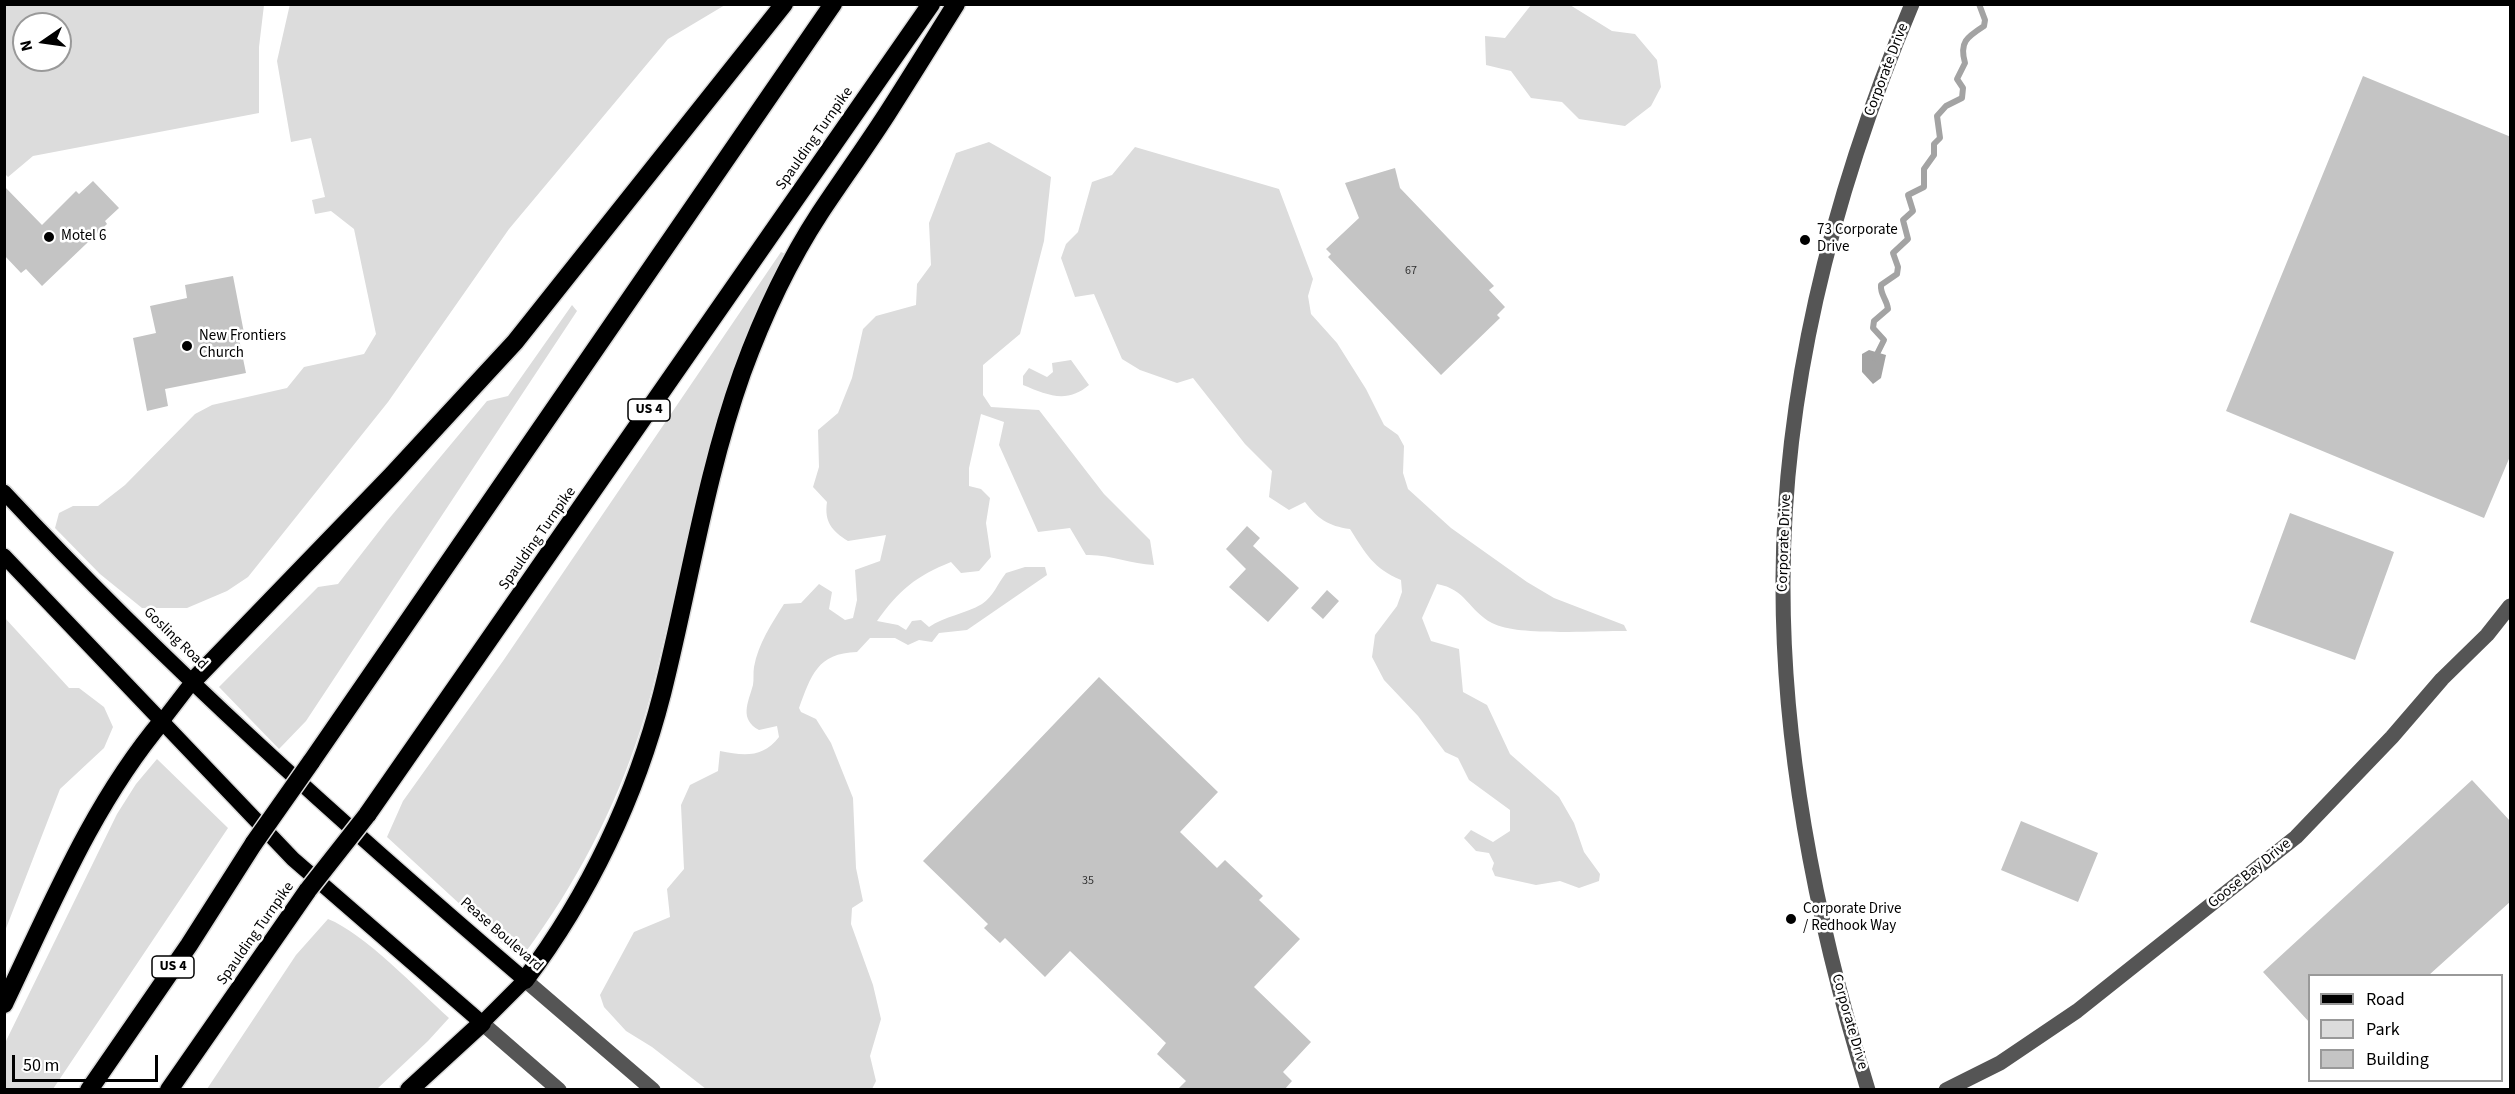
<!DOCTYPE html>
<style>
body{margin:0}
#map{position:relative;width:2515px;height:1094px;overflow:hidden;background:#fff;font-family:"Source Sans 3",sans-serif}
canvas{display:block}
.frame{position:absolute;inset:0;border:6px solid #000;pointer-events:none}
.legend{position:absolute;left:2308px;top:974px;width:195px;height:108px;box-sizing:border-box;background:#fff;border:2px solid #999;margin:0;padding:8px 10px;list-style:none;font-size:18px;color:#000}
.legend li{display:flex;align-items:center;gap:12px;height:30px}
.legend b{width:30px;border:2px solid #999}
.north{position:absolute;left:12px;top:12px;width:60px;height:60px;box-sizing:border-box;background:#fff;border:2px solid #999;border-radius:50%;rotate:257deg;font-size:16px;font-weight:700;line-height:24px;text-align:center;color:#000}
.north::after{content:'';display:block;margin:auto;width:21px;height:27px;background:#000;clip-path:polygon(50% 0,100% 100%,50% 72%,0 100%)}
.scale{position:absolute;left:12px;top:1055px;width:146px;height:27px;box-sizing:border-box;border:3px solid #000;border-top:0;padding-left:8px;font-size:18px;line-height:21px;white-space:nowrap;color:#000;-webkit-text-stroke:4px #fff;paint-order:stroke}
</style>
<div id="map">
<canvas width="2515" height="1094"></canvas>
<div class="frame"></div>
<ul class="legend">
<li><b style="height:8px;background:#000"></b>Road</li>
<li><b style="height:16px;background:#dcdcdc"></b>Park</li>
<li><b style="height:16px;background:#c4c4c4"></b>Building</li>
</ul>
<div class="north">N</div>
<div class="scale">50 m</div>
</div>
<script>
const g = document.querySelector('canvas').getContext('2d');
g.lineJoin = 'round';
function fill(path, color) { g.fillStyle = color; g.fill(path, 'evenodd'); }
function strokePath(path, color, width, dash) { g.strokeStyle = color; g.lineWidth = width; g.lineCap = dash ? 'butt' : 'round'; g.setLineDash(dash || []); g.stroke(path); }
function write(font, color, halo, rows, align = 'center') {
  g.font = font + ' "Source Sans 3",sans-serif'; g.lineWidth = 5; g.setLineDash([]); g.textBaseline = 'middle'; g.strokeStyle = halo; g.fillStyle = color; for (const [text, x, y, turn = 0] of rows) {
    g.save(); g.translate(x, y); g.rotate((+turn || 0) * Math.PI / 180); g.textAlign = isNaN(turn) ? turn : align; if (halo) g.strokeText(text, 0, 0); g.fillText(text, 0, 0); g.restore();
  }
}
const green = new Path2D(`
 M290,4l435,1 -57,34 -159,190 -121,173 -140,175 -21,14 -40,17h-45l-42,-34 -45,-46 4,-15 14,-7h25l27,-21 70,-71 17,-9 75,-17 17,-21 60,-13 12,-20 -22,-105 -23,-18 -16,3 -3,-14 13,-3 -14,-59 -20,4 -14,-81z
 M4,5h260l-5,42v66l-226,43 -25,21 -4,-4zM24,24h36v36h-36z
 M1531,5h39l42,26 23,3 22,26 4,27 -10,19 -26,20 -46,-7 -17,-17 -31,-4 -20,-27 -25,-6 -1,-29 20,2z
 M989,142l62,35 -7,64 -24,93 -37,31v30l8,12 48,3 65,84 46,46 4,25c-24,-1 -44,-11 -68,-10l-16,-27 -32,4 -39,-87 5,-23 -23,-8 -12,54v18l12,3 9,9 -4,25 5,34 -12,14 -18,2 -10,-11c-35,14 -52,28 -74,59l21,4 8,5 6,-9 9,-1 8,7c16,-11 36,-13 53,-23 11,-7 16,-21 24,-31l19,-6h20l2,8 -80,55 -28,3 -7,9 -13,-2 -11,5 -13,-7h-25l-13,14c-40,1 -46,24 -58,56l2,4 15,7 15,24 22,55 3,70 7,33 -11,7 -1,16 22,61 8,34 -11,37 6,25 -4,8h-166l-54,-42 -26,-16 -22,-24 -4,-12 34,-63 36,-15 -3,-28 17,-20 -3,-64 9,-20 28,-14 2,-20c24,5 43,7 59,-14l-2,-11 -18,4c-20,-11 -11,-27 -6,-45 1,-6 0,-12 1,-18 4,-23 18,-44 30,-63l17,-1 18,-19 13,8 -3,17 16,11 8,-2 4,-18 -2,-30 25,-9 6,-26 -38,6c-16,-10 -24,-19 -21,-39l-14,-15 6,-20 -1,-37 20,-17 14,-35 11,-49 13,-13 40,-11 1,-21 14,-19 -2,-42 27,-70z
 M1135,147l144,42 34,90 -5,17 3,18 26,29 29,46 18,36 14,10 6,11 -1,27 5,16 43,39 76,54 27,16 70,27 3,6c-33,-1 -108,6 -135,-8 -23,-12 -26,-34 -55,-39l-15,34 9,23 28,8 4,43 24,13 23,49 49,43 15,26 10,29 16,22 -1,7 -20,7 -19,-7 -24,4 -41,-9 -3,-7 2,-6 -5,-10 -13,-2 -12,-13 7,-8 22,12 17,-11v-21l-41,-30 -11,-22 -13,-6 -27,-36 -34,-36 -12,-23 3,-22 22,-29 5,-14 -1,-12c-28,-12 -35,-26 -51,-51 -22,-3 -32,-10 -45,-27l-16,8 -20,-13 3,-26 -27,-27 -52,-66 -16,5 -37,-13 -18,-11 -28,-65 -19,3 -14,-39 5,-14 12,-12 14,-50 20,-7z
 M781,252l7,3c-37,112 -77,224 -111,336 -14,45 -21,92 -36,137 -26,81 -65,156 -116,225l-11,1 -127,-117 16,-36 100,-140z
 M572,305l5,6 -271,410 -27,28 -60,-62 99,-100 20,-3 49,-63 100,-120 21,-5z
 M1071,360l18,25c-22,19 -42,10 -66,0v-9l6,-8 18,9 6,-5 -1,-9z
 M5,618l64,70h10l25,19 9,20 -9,21 -44,41 -55,142z
 M157,759l71,69 -175,261h-48v-46l112,-229 19,-30z
 M328,919c36,14 90,71 121,99l-21,23 -51,48h-170l89,-134z`);
const water = new Path2D(`
 M1869,350l17,5 -5,23 -8,6 -11,-12v-18z`);
const stream = new Path2D(`
 M1875,358l9,-18 -11,-12 1,-7 14,-12c-1,-10 -8,-14 -7,-24l16,-11 1,-7 -5,-14 15,-14 -5,-19 10,-9 -5,-16 16,-8v-18l10,-14v-11l6,-6 -3,-22 9,-10 16,-8 1,-10 -6,-9 8,-16c-6,-21 2,-26 19,-37l1,-6 -6,-16`);
const building = new Path2D(`
 M2363,76l148,61v317l-27,64 -258,-107z
 M1395,168l5,20 94,98 -5,4 16,17 -8,8 3,3 -59,57 -113,-118 3,-3 -5,-5 33,-31 -14,-35z
 M93,181l26,27 -14,13 2,3 -65,62 -16,-17 -5,4 -17,-18v-69l38,39 34,-34 3,3z
 M233,276l12,62 -6,1 7,34 -81,16 3,17 -21,5 -14,-73 23,-5 -6,-27 37,-8 -2,-13z
 M2290,513l104,39 -39,108 -105,-38z
 M1247,526l13,12 -7,8 46,42 -31,34 -39,-35 17,-18 -20,-20z
 M1327,590l12,11 -16,18 -12,-11z
 M1099,677l119,115 -38,40 37,36 8,-8 38,36 -4,4 41,39 -46,48 57,55 -28,30 9,9 -7,8h-107l8,-8 -29,-27 9,-11 -96,-92 -25,26 -40,-39 -5,5 -16,-15 4,-4 -65,-63z
 M2472,780l39,42v79l-82,74h-119v48l-47,-51z
 M2021,821l77,32 -20,49 -77,-32z`);
const minor = new Path2D(`
 M525,980l128,110
 M482,1023l77,67
 M1868,1090c-51,-165 -86,-338 -85,-511 1,-198 53,-394 129,-575
 M1946,1090l54,-27 77,-52 219,-174 96,-100 50,-58 45,-44 23,-29`);
const major = new Path2D(`
 M4,492c162,174 341,334 521,488l-43,43 -189,-164 -289,-303
 M163,720l30,-39`);
const highway = new Path2D(`
 M193,681l199,-206 123,-133 269,-338
 M311,762l522,-758
 M367,815l564,-811
 M525,980c64,-85 111,-184 137,-286 27,-107 43,-217 80,-321 20,-55 46,-111 78,-160 22,-33 45,-65 67,-99 23,-36 46,-73 69,-110
 M4,1004c47,-98 89,-201 159,-284
 M89,1090l100,-145 65,-102
 M169,1090l139,-200
 M409,1090l73,-67`);
const highwayBridge = new Path2D(`
 M254,843l57,-81
 M308,890l59,-75`);
const markers = [
 [49,237,6,"#000"],
 [1805,240,6,"#000"],
 [187,346,6,"#000"],
 [1791,919,6,"#000"]
];
const numberNames = [
 ["67",1411,271],
 ["35",1088,881]
];
const shields = [
 [649,410,42],
 [173,967,42]
];
const shieldNames = [
 ["US 4",649,410],
 ["US 4",173,967]
];
const streetNames = [
 ["Corporate Drive",1887,70,-69],
 ["Spaulding Turnpike",815,139,-55],
 ["Spaulding Turnpike",538,539,-55],
 ["Corporate Drive",1785,543,-88],
 ["Gosling Road",175,639,44],
 ["Goose Bay Drive",2250,874,-39],
 ["Spaulding Turnpike",256,934,-55],
 ["Pease Boulevard",501,935,41],
 ["Corporate Drive",1849,1022,74]
];
const poiNames = [
 ["73 Corporate",1817,231],
 ["Drive",1817,248],
 ["Motel 6",61,237],
 ["New Frontiers",199,337],
 ["Church",199,354],
 ["Corporate Drive",1803,910],
 ["/ Redhook Way",1803,927]
];
fill(green, '#dcdcdc');
fill(water, '#a3a3a3');
strokePath(stream, '#a3a3a3', 6);
fill(building, '#c4c4c4');
strokePath(major, '#dbdbdb', 18);
strokePath(highway, '#dbdbdb', 21);
strokePath(minor, '#555', 15);
strokePath(major, '#000', 15);
strokePath(highway, '#000', 18);
strokePath(highwayBridge, '#dbdbdb', 21, []);
strokePath(highwayBridge, '#000', 18);
for (const [x, y, r, color] of markers) { const dot = new Path2D(); dot.arc(x, y, r, 0, 2 * Math.PI); g.fillStyle = color; g.fill(dot); strokePath(dot, '#fff', 2); }
write('12px', '#313131', null, numberNames);
for (const [x, y, w] of shields) { const box = new Path2D(); box.roundRect(x - w / 2, y - 11, w, 22, 4.5); g.fillStyle = '#fff'; g.fill(box); strokePath(box, '#000', 1.5); }
write('bold 14px', '#000', null, shieldNames);
write('15px', '#000', '#fff', streetNames);
write('15px', '#000', '#fff', poiNames, 'left');
</script>
